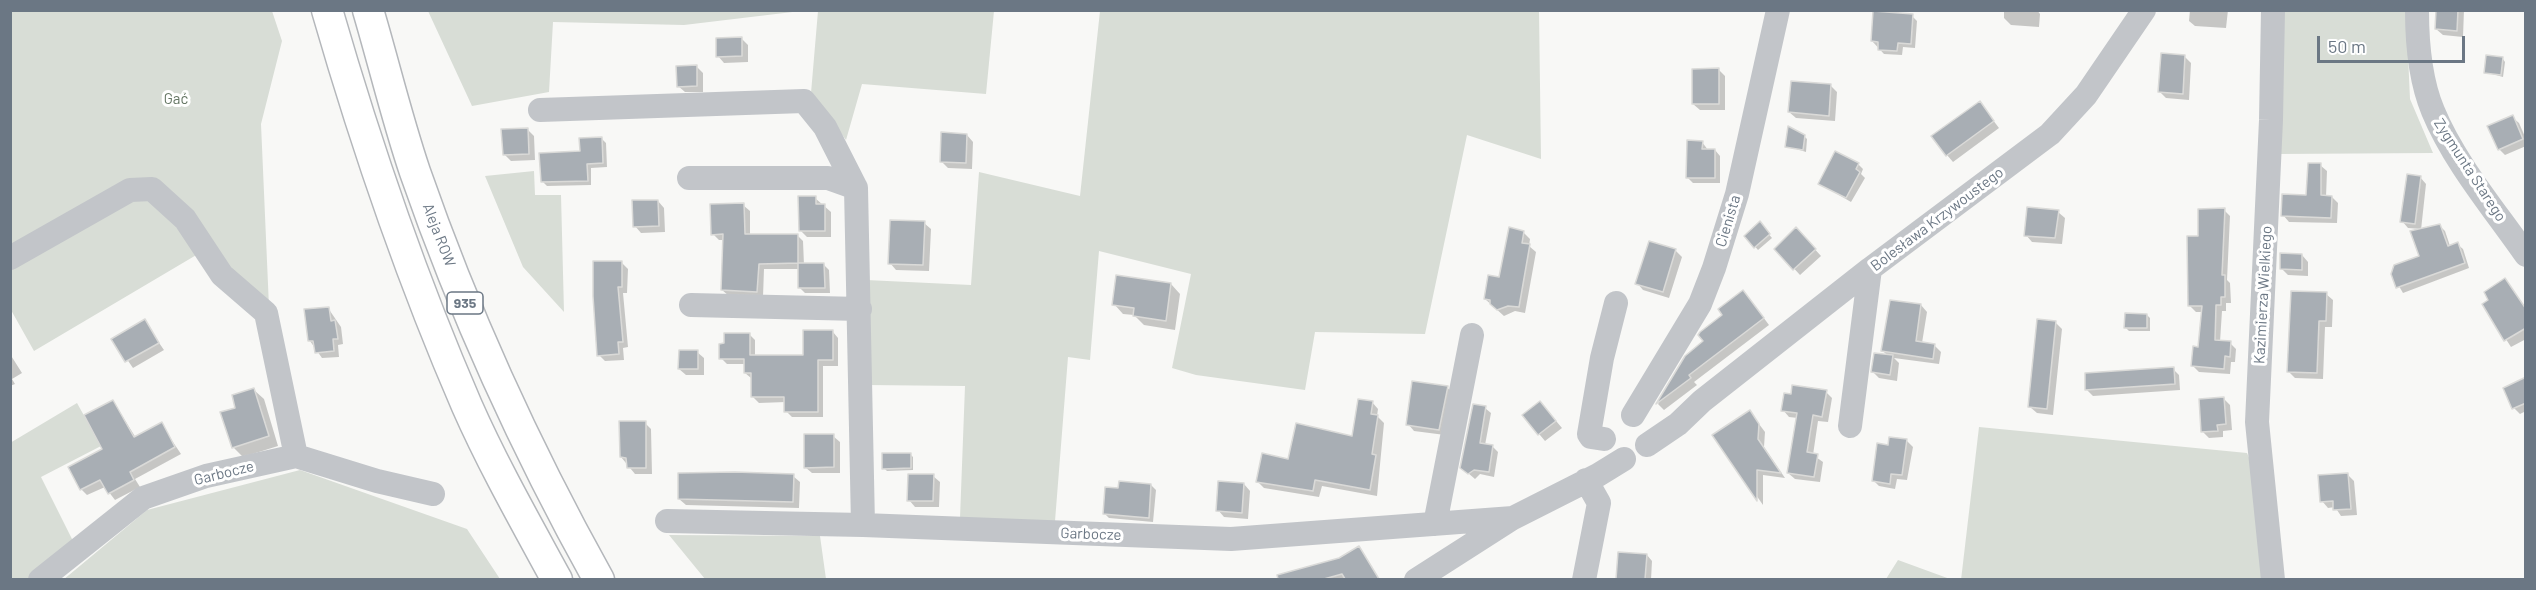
<!DOCTYPE html>
<meta charset="utf-8">
<style>
body{margin:0}
#map{position:relative;width:2536px;height:590px;overflow:hidden;background:#f8f8f6;font-family:Barlow,sans-serif}
canvas{display:block}
.frame{position:absolute;inset:0;border:12px solid #6b7784;pointer-events:none}
.scale{position:absolute;left:2317px;top:36px;width:148px;height:27px;box-sizing:border-box;border:3px solid #6b7784;border-top:0;padding-left:8px;font-size:18px;line-height:21px;white-space:nowrap;color:#6b7784;-webkit-text-stroke:4px #fff;paint-order:stroke}
</style>
<div id="map">
<canvas width="2536" height="590"></canvas>
<div class="frame"></div>
<div class="scale">50 m</div>
</div>
<script>
const g = document.querySelector('canvas').getContext('2d');
g.lineJoin = 'round';
function fill(path, color) { g.fillStyle = color; g.fill(path, 'evenodd'); }
function strokePath(path, color, width, dash) { g.strokeStyle = color; g.lineWidth = width; g.lineCap = dash ? 'butt' : 'round'; g.setLineDash(dash || []); g.stroke(path); }
function write(font, color, halo, rows, align = 'center') {
  g.font = font + ' Barlow,sans-serif'; g.lineWidth = 6; g.setLineDash([]); g.textBaseline = 'middle'; g.strokeStyle = halo; g.fillStyle = color; for (const [text, x, y, turn = 0] of rows) {
    g.save(); g.translate(x, y); g.rotate((+turn || 0) * Math.PI / 180); g.textAlign = isNaN(turn) ? turn : align; if (halo) g.strokeText(text, 0, 0); g.fillText(text, 0, 0); g.restore();
  }
}
const green = new Path2D(`
 M11,11h261l10,30 -21,83 8,183 -120,-124 -138,66z
 M428,11h373l-117,14 -131,-3 -4,70 -77,14z
 M818,11h176l-8,83 -124,-10 -16,56 -35,-47z
 M1100,11h439l2,148 -74,-24 -42,199 -110,-2 -10,58 -109,-15 -24,-7 19,-94 -92,-23 -9,109 -22,-3 -13,164 -95,-3 5,-132 -98,-1 -1,-105 105,5 8,-113 101,24z
 M2280,11h126l4,88 23,54 -156,1z
 M534,171l1,24h26l3,117 -41,-45 -38,-91z
 M152,196l46,58 -164,97 -23,-41 -1,-43 115,-68z
 M77,403l24,43 -60,31 33,66 -41,36h-22l-1,-136z
 M1979,427l268,26 7,16 11,110 -304,1z
 M300,470l167,59 33,50 -437,1 84,-70z
 M669,535l151,1 6,43h-121z
 M1898,560l52,19h-64z`);
const shadow = new Path2D(`
 M1893,10v4l19,2 5,5 -2,27 -12,-1 -1,8 -18,-1 -12,-13 2,-29 -63,-2z
 M2004,10h33l3,4 -1,13 -28,-2 -7,-7z
 M2190,10h38l-2,18 -31,-2 -6,-5z
 M2438,10h26l-1,27 -20,-2 -7,-6z
 M741,38l7,7v17l-24,1 -6,-7z
 M2184,56l7,7 -2,37 -23,-2 -6,-6z
 M2503,59l2,3 -2,15 -18,-5z
 M696,66l7,7v19h-18l-7,-6z
 M1719,70l6,6v34h-25l-7,-6z
 M1831,86l6,6 -2,29 -39,-3 -7,-6z
 M1980,103l19,25 -46,34 -6,-7z
 M2512,117l7,6 7,16v7l-21,9 -6,-6z
 M527,129l7,7 1,24 -24,1 -7,-7z
 M967,135l6,7 -1,27 -24,-1 -7,-7z
 M1804,136l3,3 -1,13 -19,-6z
 M601,138l5,5 1,24 -16,1v17l-44,1 -4,-4z
 M1702,142l6,8h7l5,6v27h-27l-5,-5z
 M1858,164l5,5 -2,5 4,4 -14,24 -31,-18z
 M2320,165l7,6 -1,26h6l6,6 -1,20 -48,-1 -6,-7 24,-19z
 M2420,177l6,7 -5,46 19,-4 5,5 5,15 7,-2 6,5 6,19 -66,25 -11,-19 28,-17 1,-28 -13,-1 -6,-7z
 M815,198l16,14v25h-24l-7,-7z
 M658,201l6,7 1,24 -24,1 -6,-7z
 M743,205l7,6v25l47,-1 6,6 1,24h20l5,5 1,23h-25l-5,-5v-19h-36l-1,28 -34,-1 -7,-6 2,-50h-5l-6,-6z
 M2224,210l6,6 -3,64 3,3 1,20h-5v8h-4l-2,31 10,1 6,6 -1,13h-4l-1,12 -31,-2 -6,-6 7,-18 3,-36h-7l-6,-6 -3,-58 2,-10h11z
 M2058,212l7,6 -3,26 -30,-2 -6,-7z
 M924,223l7,6 -2,42 -33,-1 -6,-7z
 M1760,224l12,14 -14,12 -12,-14z
 M1523,232l7,7 -1,7 7,6 -11,61 -10,-2 -11,5 -19,-17 15,-20z
 M1802,235l19,21 -21,19 -24,-26z
 M1650,243l26,8 6,6 -13,41 -26,-8 -6,-7z
 M2302,255l6,7v14l-20,-1 -7,-7z
 M622,263l6,6 -1,24h-4l5,54 -5,1 1,12 -19,1 -6,-6z
 M2505,280l21,28v31l-15,8 -27,-42 6,-4z
 M1171,284l9,10 -5,36 -31,-5 -10,-10 -11,-1 -9,-10z
 M2326,294l7,6 -1,27h-7l-2,52 -28,-1 -7,-7z
 M1749,298l20,27 -75,57 3,3 -33,25 -6,-6 28,-47z
 M1921,305l6,7 -5,31 12,2 7,7 -2,12 -45,-6 5,5 -2,18 -18,-3 -6,-6 15,-16 -5,-5z
 M328,308l13,19 2,17 -5,1 1,12 -17,1 -12,-17z
 M2147,315l3,3v13h-21l-3,-3z
 M144,321l20,29 -31,18 -20,-29z
 M2055,322l7,7 -9,86 -16,-2 -7,-6z
 M833,332l5,6v28h-15v51h-31l-6,-6v-9l-27,1 -6,-6 -2,-19 -6,-5 1,-9h-19l-6,-6 28,-24 6,6v17h49z
 M697,352l7,6v17h-18l-7,-6z
 M10,354l12,19 -10,6 3,5 -5,2z
 M2173,369l6,6 1,15 -87,6 -6,-6z
 M2526,379v32l-6,3 -6,-6z
 M1447,387l6,7 -8,41 -31,-4 -6,-7z
 M254,390l10,9 14,47 -35,11 -10,-10 4,-39z
 M1826,392l6,6 -4,24 -10,-1 -5,34 10,7 -3,20 -25,-3 -7,-6 10,-55 -9,-1 -6,-7z
 M2224,399l6,6 2,25 -9,1v6l-14,1 -7,-7z
 M113,401l23,37 25,-14 20,30 -46,25 5,8 -25,13 -10,-13 -18,8 -6,-6 23,-40z
 M1372,402l6,7 -1,7 7,7 -7,73 -55,-10 -3,11 -55,-9 -7,-7 32,-21 64,-22z
 M1485,408l6,5 -6,32 7,1 6,6 -4,25 -14,-3 -5,5 -7,-6z
 M1546,409l16,19 -17,13 -21,-25z
 M1750,412l15,20 -1,15 21,31 -22,-3v30l-48,-69z
 M645,423l6,6 1,45h-17l-14,-17z
 M833,436l7,6v31h-28l-7,-6z
 M1907,441l6,6 -6,33 -10,-1 -2,10 -16,-3 -6,-6 16,-34z
 M910,454l3,3v13l-26,1 -3,-3z
 M2348,475l6,6 3,34 -16,1 -6,-9 -7,1 -6,-7z
 M793,476l7,6 -1,26 -113,-3 -7,-6z
 M933,476l7,6 -1,25h-24l-6,-7z
 M1244,484l6,7 -2,28 -24,-2 -6,-7z
 M1151,485l5,5 -3,32 -44,-4 -5,-5z
 M1358,547l22,33h-82l-2,-9 43,-12z
 M1647,555l5,6 -1,19 -33,-1z`);
const building = new Path2D(`
 M2436,10h22l-1,21 -22,-2z
 M1873,11l40,3 -2,30 -13,-1 -1,8 -19,-1v-8l-7,-1z
 M742,37v19l-26,1v-19z
 M2161,53l24,2 -2,39 -25,-2z
 M2486,55l17,2 -2,18 -17,-2z
 M697,65v21l-20,1 -1,-21z
 M1719,68v36h-27v-35z
 M1791,81l40,3 -2,32 -41,-4z
 M1980,101l14,20 -48,35 -15,-20z
 M2513,115l10,24 -25,11 -11,-24z
 M1788,126l17,9 -2,15 -18,-3z
 M528,128l1,26 -26,1 -2,-26z
 M941,132l26,2 -1,29 -26,-1z
 M602,137l1,26 -16,1 1,17 -47,1 -2,-29 41,-2 -1,-13z
 M1687,140l16,1 -1,8h13v29h-29z
 M1835,151l24,12 -3,6 4,3 -14,26 -28,-14z
 M2308,163h13v32l11,1 -1,22 -50,-2 1,-22 24,1z
 M2407,174l14,2 -6,48 -15,-2z
 M798,196h18v8h9v27h-26z
 M632,200h26l1,26 -26,1z
 M744,203l1,31h53v29l-39,1 -2,28 -36,-2 2,-56 -12,1 -1,-31z
 M2027,207l32,3 -4,28 -31,-2z
 M2225,208l-3,67h3v22h-4v8h-5l-1,35 16,1 -1,16 -5,-1 -1,13 -33,-3 2,-20 5,1 4,-41h-14l-1,-70h11v-27z
 M890,220l35,1 -2,44 -35,-1z
 M1760,221l10,13 -16,14 -10,-12z
 M2440,224l8,22 10,-4 7,21 -69,25 -5,-14 3,-9 25,-9 -9,-25z
 M1509,227l15,4 -2,12 8,1 -11,63 -11,-1 -11,4 -7,-6v-4l-6,-1 4,-24 11,2z
 M1796,227l20,22 -23,21 -19,-21z
 M1649,241l27,8 -13,43 -28,-8z
 M2280,253l22,1v16l-22,-1z
 M593,261h29v26h-4l5,55h-5l1,12 -22,2 -4,-60z
 M798,263h26l1,25h-27z
 M1116,275l55,8 -5,38 -33,-5 1,-8 -22,-3z
 M2505,278l21,31v19l-22,13 -22,-37 6,-4 -4,-8z
 M1743,290l21,28 -75,57 2,3 -35,26 29,-48 18,-15 -5,-6 2,-3 22,-17 -4,-6z
 M2291,291l36,1 -1,29h-7l-2,52 -30,-1z
 M1890,300l31,4 -5,37 19,3 -2,15 -52,-8z
 M329,307l2,14 4,-1 3,19h-5l1,12 -19,2 -2,-12h-5l-4,-32z
 M2125,313l22,1v14h-23z
 M145,319l14,24 -34,19 -14,-23z
 M2037,319l19,2 -9,88 -19,-2z
 M803,330h30v30h-15v52h-34v-15h-33v-24h-7v-14h-25v-15l5,-1v-10h26v22h53z
 M679,350h19v19h-20z
 M1874,353l19,2 -3,20 -19,-3z
 M2174,367l1,17 -90,6v-17z
 M2526,377v26l-14,6 -9,-21z
 M1412,381l36,5 -9,44 -33,-5z
 M1792,385l35,5 -5,27 -9,-2 -6,37 11,2 -4,23 -27,-4 10,-60 -16,-2 3,-18 7,1z
 M254,388l15,48 -37,12 -12,-36 15,-4 -3,-13z
 M2224,397l2,27 -9,1 1,6 -17,1 -2,-33z
 M1358,399l15,2 -2,13 7,1 -6,39 4,1 -6,35 -55,-10 -2,11 -57,-9 6,-29 26,6 8,-36 56,13z
 M113,400l21,37 28,-15 13,25 -45,25 4,8 -26,14 -8,-14 -20,10 -12,-23 34,-18 -18,-34z
 M1540,401l16,20 -18,14 -16,-20z
 M1473,404l13,2 -6,37 13,2 -4,27 -15,-2 -6,4 -8,-6z
 M1750,410l9,14 -1,15 23,34 -24,-3v31l-45,-66z
 M619,421h27v47h-19l-1,-10 -6,-1z
 M804,434h30v33l-30,1z
 M1889,437l18,2 -5,36 -11,-1 -1,10 -18,-3 5,-38 11,2z
 M882,453h29v15l-29,1z
 M735,472l59,2 -1,28 -115,-3v-26z
 M2348,473l3,36 -18,1v-9l-13,1 -2,-27z
 M908,474h26l-1,27h-26z
 M1119,481l32,3 -2,34 -46,-4 2,-27 13,1z
 M1218,481l26,2 -2,30 -26,-2z
 M1359,546l20,33h-34l-3,-5 -18,5h-46l-1,-4 62,-17z
 M1618,552l29,2 -2,25h-29z`);
const minor = new Path2D(`
 M2417,10c0,33 3,70 16,101 21,51 61,98 93,144
 M540,110l264,-9 21,26 31,61
 M689,178h139l28,10 7,337
 M10,258l120,-68 22,-1 33,30 37,56 44,38 30,143
 M691,305l169,4
 M1633,415l67,-111 14,-36 23,-74 41,-184
 M1850,426l20,-157
 M1604,439l-13,-2 -2,-3 13,-76 14,-55
 M1647,445l31,-21 24,-23 168,-132 180,-135 36,-39 58,-85
 M667,521l196,4 368,14 282,-21
 M1435,524l37,-189
 M40,580l103,-82 63,-22 90,-20 81,25 56,13
 M1416,580l97,-62 85,-43 26,-16
 M1584,580l15,-77 -13,-23
 M2273,580l-16,-158 14,-302 2,-110`);
const major = new Path2D(`
 M327,10c39,135 84,267 140,396 26,59 59,117 90,174
 M368,10c16,54 29,109 47,162 49,141 111,277 184,408`);
const shields = [
 [465,303,36]
];
const shieldNames = [
 ["935",465,303]
];
const parkNames = [
 ["Gać",176,99]
];
const streetNames = [
 ["Zygmunta Starego",2470,170,57],
 ["Bolesława Krzywoustego",1937,219,-37],
 ["Cienista",1728,221,-73],
 ["Aleja ROW",439,235,69],
 ["Kazimierza Wielkiego",2263,295,-87],
 ["Garbocze",224,473,-14],
 ["Garbocze",1091,534,2]
];
fill(green, '#d8ddd6');
fill(shadow, '#0003');
fill(building, '#a8aeb4');
strokePath(building, '#dadad8', 1.5);
strokePath(major, '#b4b7bb', 33);
strokePath(minor, '#c2c5c9', 24);
strokePath(major, '#fff', 30);
for (const [x, y, w] of shields) { const box = new Path2D(); box.roundRect(x - w / 2, y - 11, w, 22, 4.5); g.fillStyle = '#fff'; g.fill(box); strokePath(box, '#6b7784', 1.5); }
write('bold 14px', '#6b7784', null, shieldNames);
write('15px', '#667765', '#fff', parkNames);
write('15px', '#6b7784', '#fff', streetNames);
</script>
